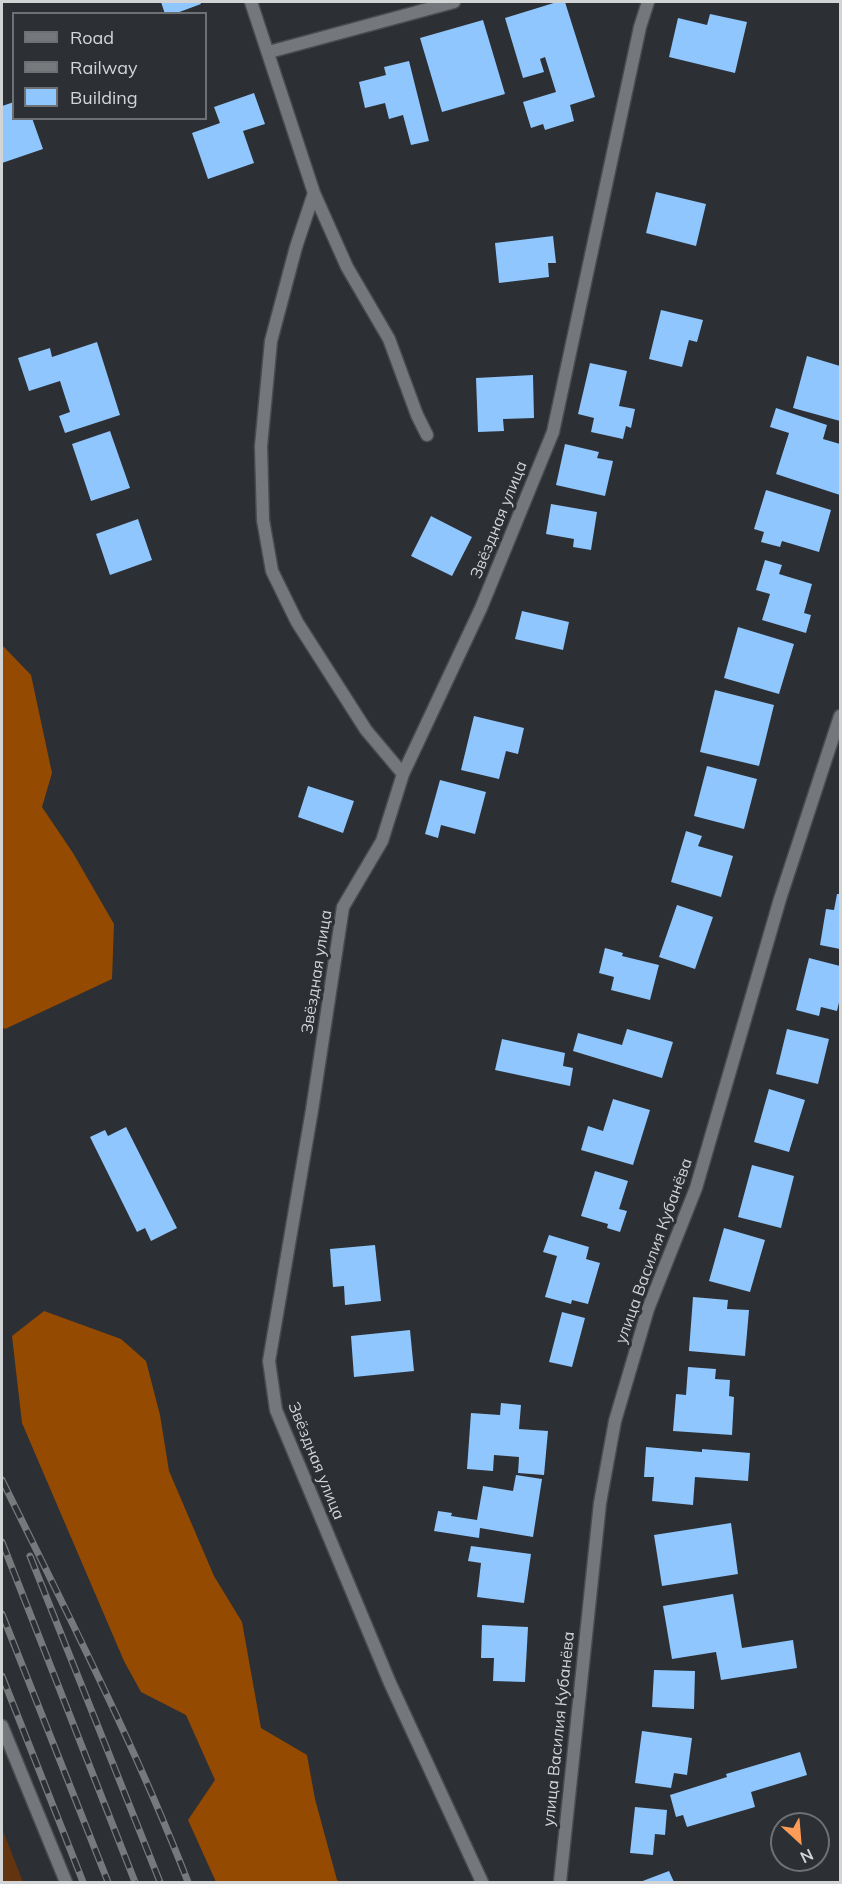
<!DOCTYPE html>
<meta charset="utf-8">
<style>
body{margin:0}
#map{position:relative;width:842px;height:1884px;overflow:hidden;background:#2c2f33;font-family:Mulish,sans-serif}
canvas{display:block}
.frame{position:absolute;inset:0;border:3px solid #d2d4d6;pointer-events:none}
.legend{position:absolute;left:12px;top:12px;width:195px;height:108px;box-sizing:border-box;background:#2c2f33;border:2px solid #6e7174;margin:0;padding:8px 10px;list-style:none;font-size:18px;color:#d2d4d6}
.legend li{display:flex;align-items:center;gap:12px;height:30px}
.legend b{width:30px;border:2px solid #6e7174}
.north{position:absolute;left:770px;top:1812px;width:60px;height:60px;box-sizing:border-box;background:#2c2f33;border:2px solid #6e7174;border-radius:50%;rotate:154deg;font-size:16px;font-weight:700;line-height:24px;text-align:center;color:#d2d4d6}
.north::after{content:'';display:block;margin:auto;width:21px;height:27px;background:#fd9c56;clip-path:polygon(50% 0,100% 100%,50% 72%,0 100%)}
</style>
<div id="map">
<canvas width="842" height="1884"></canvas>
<div class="frame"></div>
<ul class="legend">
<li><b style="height:8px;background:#74787c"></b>Road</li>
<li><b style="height:8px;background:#777a7d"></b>Railway</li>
<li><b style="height:16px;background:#8fc6fe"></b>Building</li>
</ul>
<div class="north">N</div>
</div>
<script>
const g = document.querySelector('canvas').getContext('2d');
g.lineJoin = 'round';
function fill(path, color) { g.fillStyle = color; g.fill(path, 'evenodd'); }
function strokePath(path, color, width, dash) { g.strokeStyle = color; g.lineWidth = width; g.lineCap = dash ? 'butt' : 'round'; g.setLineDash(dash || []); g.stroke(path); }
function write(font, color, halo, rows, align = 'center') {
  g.font = font + ' Mulish,sans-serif'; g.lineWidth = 6; g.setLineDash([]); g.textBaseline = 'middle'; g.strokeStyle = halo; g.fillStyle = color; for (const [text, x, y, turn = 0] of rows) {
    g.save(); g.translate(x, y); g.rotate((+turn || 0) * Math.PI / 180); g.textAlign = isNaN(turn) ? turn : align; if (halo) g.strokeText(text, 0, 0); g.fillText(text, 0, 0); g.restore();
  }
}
const green = new Path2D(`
 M2,1828l21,54h-21z`);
const forest = new Path2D(`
 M2,645l29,30 21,98 -10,34 31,46 41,71 -2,55 -107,50 -3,-2z
 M44,1311l77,28 25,22 14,54 9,56 45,105 28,46 19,106 46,27 8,44 22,81 4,2h-125l-28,-62 27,-40 -29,-65 -45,-23 -17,-31 -102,-238 -10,-87z`);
const building = new Path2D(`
 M161,2h39l1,2 -27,10h-9z
 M557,2h8l30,95 -25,8 4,16 -29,9 -2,-6 -12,4 -8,-26 33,-10 -11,-35 -5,2 4,13 -21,6 -18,-60z
 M710,14l37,8 -12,51 -66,-16 9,-39 29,7z
 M483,20l22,74 -63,18 -22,-74z
 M409,61l20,80 -18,4 -8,-30 -14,4 -4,-16 -20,5 -6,-26 27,-7 -2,-8z
 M254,93l11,31 -22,7 11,32 -46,16 -16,-46 28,-10 -6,-16z
 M14,102v16h18l11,31 -41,14v-57z
 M656,192l50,12 -10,42 -50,-13z
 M553,236l3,27h-8l1,14 -50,6 -4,-40z
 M661,310l42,10 -6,22 -8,-2 -7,27 -33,-8z
 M97,342l23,73 -55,18 -6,-17 11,-4 -10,-31 -31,10 -11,-33 32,-10 2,9z
 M807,356l33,10v55l-47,-13z
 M590,363l37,8 -8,35 16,3 -4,19 -5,-2 -3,13 -32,-7 3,-14 -16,-4z
 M533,375l1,43 -31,1 1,12 -26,1 -2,-54z
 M776,408l51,17 -4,14 17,5v51l-64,-21 13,-41 -19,-6z
 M110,431l20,57 -39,13 -19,-57z
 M565,444l34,8 -2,6 16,3 -8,35 -49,-11z
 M766,490l65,20 -12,42 -37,-11 -2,6 -19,-5 3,-10 -10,-3z
 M551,504l46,8 -6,38 -18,-3 1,-8 -28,-5z
 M431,516l41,21 -20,39 -41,-20z
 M138,519l14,41 -42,15 -14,-41z
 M765,560l17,5 -3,9 33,10 -8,29 7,2 -5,18 -44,-13 8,-26 -14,-4z
 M522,611l47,11 -6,28 -48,-11z
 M738,627l56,17 -15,50 -55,-16z
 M715,690l59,15 -15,61 -59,-14z
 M474,716l50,12 -6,26 -12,-3 -7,28 -38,-9z
 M707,766l50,13 -13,50 -50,-13z
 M440,780l46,12 -11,42 -34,-9 -3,13 -13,-4z
 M308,786l46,15 -11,32 -45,-16z
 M686,831l16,5 -4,10 35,10 -12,41 -50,-15z
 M837,894h3v55l-20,-4 6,-36 8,1z
 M677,905l36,12 -18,52 -36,-12z
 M605,948l18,5 -1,3 37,9 -9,35 -39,-10 3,-13 -15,-4z
 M809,958l31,8v32l-3,13 -16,-4 -2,9 -23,-6z
 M627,1029l46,13 -11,36 -89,-27 5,-18 44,12z
 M787,1029l42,10 -11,45 -42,-10z
 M502,1039l63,14 -2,13 10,2 -3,18 -75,-16z
 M769,1089l36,11 -16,52 -35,-10z
 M613,1099l37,11 -17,55 -52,-15 7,-24 15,5z
 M126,1127l51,101 -26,13 -6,-13 -8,4 -47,-95 15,-7 3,6z
 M752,1165l42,11 -13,52 -43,-11z
 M595,1171l33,10 -9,28 8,2 -7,21 -13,-4 1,-4 -27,-8z
 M724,1228l41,12 -15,52 -41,-11z
 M549,1235l40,12 -3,12 14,4 -12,41 -16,-4 -1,4 -26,-7 12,-41 -14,-4z
 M375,1245l6,56 -36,4 -1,-19 -11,1 -3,-38z
 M693,1297l35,3 -1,9 22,1 -4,46 -56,-5z
 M562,1312l23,6 -13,49 -23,-5z
 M410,1330l4,41 -60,6 -3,-41z
 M688,1367l28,2 -1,10 15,1 -1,16 5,1 -2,38 -59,-4 3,-37 10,1z
 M501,1403l20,2 -2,24 29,2 -4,44 -26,-2 1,-16 -25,-2 -1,16 -26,-2 4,-56 29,2z
 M646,1447l56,5v-3l48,4 -2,28 -53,-4 -2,28 -41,-4 2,-24h-10z
 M516,1475l26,4 -9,58 -53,-9 -1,10 -45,-7 4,-20 14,2 -1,3 26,4 6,-34 30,5z
 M731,1523l7,51 -76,12 -8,-51z
 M471,1546l60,8 -7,49 -47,-6 4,-34 -13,-2z
 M733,1594l9,54 51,-8 4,28 -76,12 -5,-28 -44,7 -9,-53z
 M482,1625l46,2 -3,55 -32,-1 1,-23h-13z
 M654,1670l41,1 -1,38 -42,-2z
 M642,1731l50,7 -5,37 -13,-2 -3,15 -36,-5z
 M800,1752l7,23 -56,17 4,15 -68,20 -4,-12 -7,2 -6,-22 57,-18 -1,-3z
 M635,1807l32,3 -2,25 -10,-1 -2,21 -23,-2z
 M669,1871l5,11h-34z`);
const lane = new Path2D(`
 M269,52l185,-50
 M2,1726l64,156`);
const street = new Path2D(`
 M251,2l63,191 33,74 42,72 28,76 10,20
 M314,193l-18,54 -25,94 -10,105 2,74 9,51 25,51 69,108 37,44
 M482,1882l-92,-199 -114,-273 -7,-49 43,-251 31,-203 39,-66 21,-67 78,-166 72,-176 87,-405 8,-25
 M560,1882l40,-379 15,-82 33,-112 48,-121 84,-289 60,-183`);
const rail = new Path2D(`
 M2,1480c65,133 133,265 186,402
 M2,1542l133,340
 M30,1556l130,326
 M2,1614l106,268
 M2,1676l81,206`);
const streetNames = [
 ["Звёздная улица",499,520,-68],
 ["Звёздная улица",317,972,-81],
 ["улица Василия Кубанёва",654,1251,-70],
 ["Звёздная улица",316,1461,68],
 ["улица Василия Кубанёва",559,1729,-84]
];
fill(green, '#623410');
fill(forest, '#954a01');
fill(building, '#8fc6fe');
strokePath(lane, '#494c4f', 15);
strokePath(street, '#494c4f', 15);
strokePath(lane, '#74787c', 12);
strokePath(street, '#74787c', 12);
strokePath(rail, '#777a7d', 7);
strokePath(rail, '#2c2f33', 4.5, [14]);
write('16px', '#d2d4d6', '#2c2f33', streetNames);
</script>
